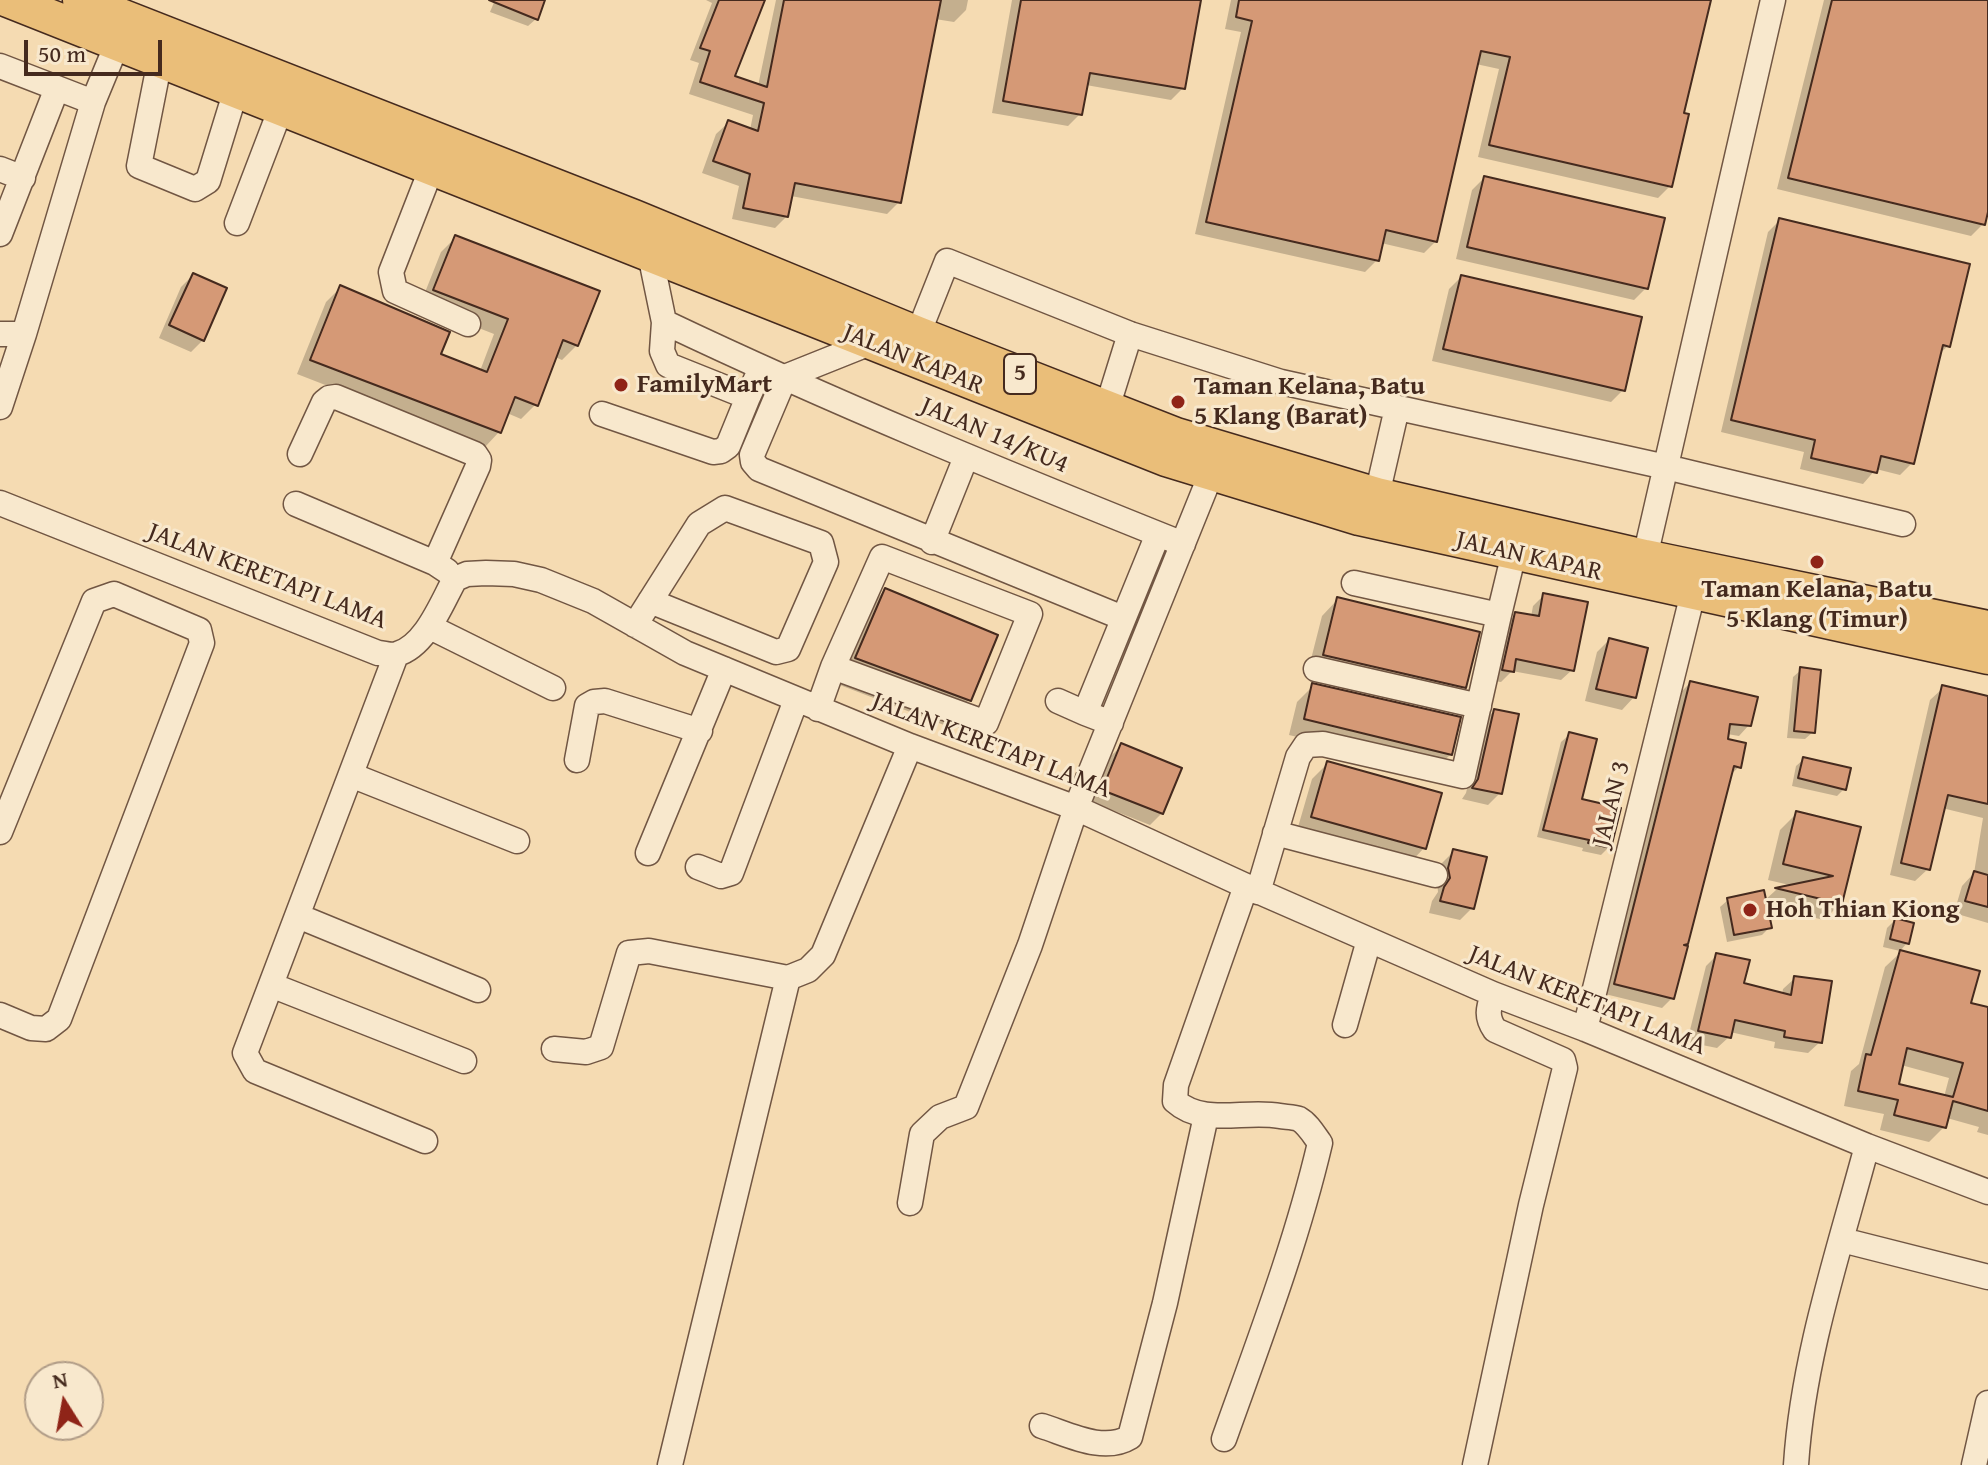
<!DOCTYPE html>
<style>
body{margin:0}
#map{position:relative;width:1988px;height:1465px;overflow:hidden;background:#f5dbb2;font-family:"Gentium Book Plus",serif}
canvas{display:block}
.north{position:absolute;left:24px;top:1361px;width:80px;height:80px;box-sizing:border-box;background:#f8e8cd;border:2px solid #b09c87;border-radius:50%;rotate:349deg;font-size:22px;font-weight:700;line-height:32px;text-align:center;color:#452a1e}
.north::after{content:'';display:block;margin:auto;width:28px;height:36px;background:#8f2418;clip-path:polygon(50% 0,100% 100%,50% 72%,0 100%)}
.scale{position:absolute;left:24px;top:40px;width:138px;height:36px;box-sizing:border-box;border:4px solid #452a1e;border-top:0;padding-left:10px;font-size:24px;line-height:28px;white-space:nowrap;color:#452a1e;-webkit-text-stroke:6px #f8e8cd;paint-order:stroke}
</style>
<div id="map">
<canvas width="1988" height="1465"></canvas>
<div class="north">N</div>
<div class="scale">50 m</div>
</div>
<script>
const g = document.querySelector('canvas').getContext('2d');
g.lineJoin = 'round';
function fill(path, color) { g.fillStyle = color; g.fill(path, 'evenodd'); }
function strokePath(path, color, width, dash) { g.strokeStyle = color; g.lineWidth = width; g.lineCap = dash ? 'butt' : 'round'; g.setLineDash(dash || []); g.stroke(path); }
function write(font, color, halo, rows, align = 'center') {
  g.font = font + ' "Gentium Book Plus",serif'; g.lineWidth = 6; g.setLineDash([]); g.textBaseline = 'middle'; g.strokeStyle = halo; g.fillStyle = color; for (const [text, x, y, turn = 0] of rows) {
    g.save(); g.translate(x, y); g.rotate((+turn || 0) * Math.PI / 180); g.textAlign = isNaN(turn) ? turn : align; if (halo) g.strokeText(text, 0, 0); g.fillText(text, 0, 0); g.restore();
  }
}
const shadow = new Path2D(`
 M495,0h39l2,19 -8,7 -38,-14z
 M706,0h57l-30,78 25,8 18,-86h192l-2,10 -12,12 -19,-3 -36,183 -12,12 -96,-18 -4,20 -12,12 -43,-9 7,-33 -37,-13 14,-39 12,-11 22,7 3,-15 -64,-21 10,-31 -9,-3 22,-57z
 M1012,0h187l-16,88 -12,12 -85,-15 -6,29 -12,12 -76,-13z
 M1231,0h478l-27,114 -12,72 -12,12 -180,-41 21,-88 -23,-5 -40,177 -12,12 -43,-10 -4,17 -12,12 -170,-38 46,-202 -16,-3z
 M1824,0h164v204l-5,20 -12,12 -194,-47z
 M1484,178l162,110 -12,12 -178,-41 16,-69z
 M1780,220l168,126 -10,9 -26,108 -12,12 -24,-6 -13,15 -63,-15 4,-17 -83,-20 47,-200z
 M455,238l122,107 -15,15 -7,-3 -19,47 -15,15 -14,-6 -8,19 -14,15 -188,-73 29,-72 14,-14 99,67 41,16 14,-37 -74,-29 21,-53z
 M193,275l10,65 -12,12 -32,-14 22,-51z
 M1461,277l162,113 -12,12 -179,-41 17,-72z
 M885,590l111,46 -27,64 -25,25 -112,-43 29,-68z
 M1544,595l28,75 -11,10 -49,-9 -11,11 -8,-1 12,-56 11,-11 15,3 2,-11z
 M1338,599l126,88 -16,16 -140,-32 14,-55z
 M1609,640l25,57 -12,13 -37,-9 12,-49z
 M1801,670l12,62 -8,7 -18,-1 6,-61z
 M1690,683l59,42 -10,11 -12,-2 -1,6 13,27 -10,9 -43,167 -3,4 -11,51 -10,10 -57,-14 75,-301z
 M1313,686l138,68 -17,16 -145,-35 8,-33z
 M1943,688l45,17v218l-34,-10 8,-27 12,-13 9,-55 -41,-10 -14,61 -13,12 -25,-6 40,-175z
 M1494,711l6,82 -12,12 -26,-6 4,-6 16,-70z
 M1569,735l10,66 30,46 -8,8 -19,-4 1,-3 -46,-11 24,-95z
 M1122,745l40,68 -12,12 -58,-23 18,-45z
 M1804,759l40,30 -7,7 -45,-10 4,-20z
 M1328,763l96,85 -16,17 -112,-31 16,-55z
 M1796,814l63,15 -18,74 -17,17 -59,-14 5,21 -8,8 -35,7 -7,-35 8,-7 36,1 12,-11 18,-4 -26,-6 12,-50z
 M1453,852l19,56 -12,12 -31,-7 3,-12 6,-9 -1,-10 4,-18z
 M1895,920l12,23 -7,8 -17,-4 4,-19z
 M1901,952l68,52 19,5v126l-11,-3 2,-5 -32,-9 -3,9 -15,15 -49,-12 4,-16 -40,-8 7,-35 8,-7 26,-97zM1901,1065l48,13 -5,19 -47,-11z
 M1717,955l25,30 40,10 1,-6 12,-11 25,64 -12,11 -34,-5 1,-6 -45,-10 -1,5 -12,11 -30,-6 19,-76z`);
const building = new Path2D(`
 M489,0h56l-7,20z
 M719,0h46l-30,76 32,11 17,-87h157l-40,203 -106,-20 -7,34 -45,-9 7,-34 -37,-13 15,-41 30,11 6,-28 -64,-21 10,-31 -10,-3z
 M1021,0h180l-16,89 -95,-16 -8,42 -79,-14z
 M1239,0h472l-27,113 5,1 -17,73 -183,-42 21,-88 -29,-6 -44,191 -51,-12 -7,31 -173,-39 46,-201 -16,-4z
 M1832,0h156v212l-3,13 -197,-47z
 M1484,176l181,42 -17,71 -181,-42z
 M1779,218l191,46 -20,83 -7,-2 -29,119 -33,-8 -4,17 -66,-15 4,-18 -84,-20z
 M455,235l145,56 -22,55 -15,-6 -25,66 -23,-9 -14,36 -191,-73 30,-75 110,47 -9,22 46,18 21,-53 -75,-29z
 M193,273l34,15 -23,53 -35,-16z
 M1461,275l181,42 -17,74 -182,-42z
 M885,588l113,47 -27,66 -116,-43z
 M1543,593l45,9 -14,69 -58,-12 -2,13 -12,-2 13,-58 24,4z
 M1337,597l143,35 -14,56 -143,-33z
 M1609,638l39,10 -12,50 -40,-9z
 M1800,667l21,3 -6,63 -21,-2z
 M1690,681l68,16 -7,29 -21,-2 -2,15 18,4 -5,25 -7,-2 -46,178 -4,1 4,1 -14,53 -60,-15z
 M1312,683l149,34 -9,38 -148,-36z
 M1942,685l46,11v108l-40,-9 -18,75 -29,-7z
 M1494,709l25,5 -17,80 -30,-6 6,-9z
 M1569,732l28,7 -15,60 39,9 -10,40 -23,-5 1,-3 -46,-10z
 M1121,743l61,25 -19,46 -61,-24z
 M1803,757l48,11 -5,22 -48,-12z
 M1327,761l115,32 -16,56 -115,-32z
 M1796,811l65,16 -19,77 -67,-16 58,-12 -50,-12z
 M1453,849l34,8 -13,52 -34,-8 4,-14 6,-9 -2,-10z
 M1974,871l14,4v32l-23,-6z
 M1764,890l8,38 -38,7 -7,-37z
 M1895,918l19,5 -5,21 -19,-5z
 M1900,950l80,21 -9,32 17,4v104l-35,-10 -7,27 -52,-13 4,-15 -40,-9 8,-37 5,1zM1907,1048l56,15 -10,34 -54,-13z
 M1716,953l34,7 -6,23 47,12 3,-19 38,5 -10,62 -38,-6 1,-6 -50,-11 -4,18 -33,-7z`);
const minor = new Path2D(`
 M160,60l-21,106 56,23 13,-8 28,-91
 M0,66l93,36
 M432,167l-41,105 4,19 73,33
 M0,169l23,9
 M237,223l44,-115
 M0,234l57,-146
 M650,254l14,68 -2,29 6,14 80,32 13,-29
 M664,322c170,81 344,152 519,222
 M0,334h24l69,-232 24,-58
 M918,334l29,-73 183,73 151,48 385,85 237,57
 M870,343l-85,34 -33,78 1,7 6,7 364,149
 M0,407l24,-73
 M1107,408l23,-74
 M602,414l111,38 8,-1 7,-5 20,-49
 M300,454l24,-52 5,-4 7,-1 139,57 4,6 -1,6 -43,97
 M1377,495l20,-87
 M0,503l378,150c5,0 14,3 19,1 29,-8 45,-52 58,-75l12,-5 19,-1 28,1 27,6 52,21 92,52 225,93 166,62 170,78 247,108 92,35 282,117 121,46
 M296,504l139,59 12,8
 M932,542l34,-85
 M1645,557l128,-557
 M1354,583l145,32 15,-62
 M635,625l64,-101 26,-16 96,35 5,19 -38,87 -12,3 -126,-51
 M430,627l123,61
 M396,655l-151,398 10,18 170,70
 M1316,669l163,37
 M1058,701l27,12
 M818,709l15,-42 49,-110 148,57 -44,109 -153,-56
 M1111,723l-26,-10 73,-179
 M577,760l10,-54 7,-4 11,-1 95,30
 M351,775l166,66
 M0,832l94,-231 20,-7 85,36 3,13 -143,376 -13,10 -15,-1 -31,-13
 M1275,833l160,42
 M648,853l76,-184
 M698,867l23,9 10,-3 65,-173
 M1258,892l40,-135 8,-12 17,-1 140,32 36,-161
 M298,916l180,74
 M271,985l193,76
 M1345,1025l24,-85
 M1585,1029l108,-436
 M554,1049l32,3 15,-5 28,-94 20,-2 139,27
 M910,1203l12,-69 18,-17 26,-10 64,-162 46,-137 135,-334
 M1842,1240l146,37
 M1042,1426c28,9 62,27 88,11l35,-134 41,-187
 M1224,1439c35,-98 72,-194 96,-296 -6,-8 -12,-19 -21,-24 -5,-2 -14,-2 -19,-3 -35,-7 -76,11 -105,-15l1,-16 70,-199
 M670,1465l118,-487 20,-8 15,-15 87,-209
 M1475,1465l56,-260 34,-137 -2,-8 -68,-30c-9,-13 -7,-21 -2,-36
 M1796,1465c7,-109 43,-214 71,-319
 M1974,1465l14,-62`);
const highway = new Path2D(`
 M8,0l1158,459 193,59 629,139
 M80,0l554,217 284,117 258,101 201,60 268,62 343,71`);
const markers = [
 [621,385,8,"#8f2418"],
 [1178,402,8,"#8f2418"],
 [1817,562,8,"#8f2418"],
 [1750,910,8,"#8f2418"]
];
const shields = [
 [1020,374,32]
];
const shieldNames = [
 ["5",1020,374]
];
const streetNames = [
 ["JALAN KAPAR",913,360,22],
 ["JALAN 14/KU4",994,436,23],
 ["JALAN KAPAR",1529,557,13],
 ["JALAN KERETAPI LAMA",267,577,21],
 ["JALAN KERETAPI LAMA",991,746,21],
 ["JALAN 3",1612,804,-76],
 ["JALAN KERETAPI LAMA",1587,1001,22]
];
const poiNames = [
 ["FamilyMart",637,385],
 ["Taman Kelana, Batu",1194,387],
 ["5 Klang (Barat)",1194,417],
 ["Taman Kelana, Batu",1817,590,"center"],
 ["5 Klang (Timur)",1817,620,"center"],
 ["Hoh Thian Kiong",1766,910]
];
fill(shadow, '#0003');
fill(building, '#d59976');
strokePath(building, '#452a1e', 2);
strokePath(minor, '#715643', 27);
strokePath(highway, '#452a1e', 37);
strokePath(minor, '#f8e8cd', 24);
strokePath(highway, '#eabe79', 34);
for (const [x, y, r, color] of markers) { const dot = new Path2D(); dot.arc(x, y, r, 0, 2 * Math.PI); g.fillStyle = color; g.fill(dot); strokePath(dot, '#f8e8cd', 3); }
for (const [x, y, w] of shields) { const box = new Path2D(); box.roundRect(x - w / 2, y - 20, w, 40, 6); g.fillStyle = '#f8e8cd'; g.fill(box); strokePath(box, '#452a1e', 2); }
write('bold 24px', '#452a1e', null, shieldNames);
write('26px', '#452a1e', '#f8e8cd', streetNames);
write('bold 26px', '#452a1e', '#f8e8cd', poiNames, 'left');
</script>
